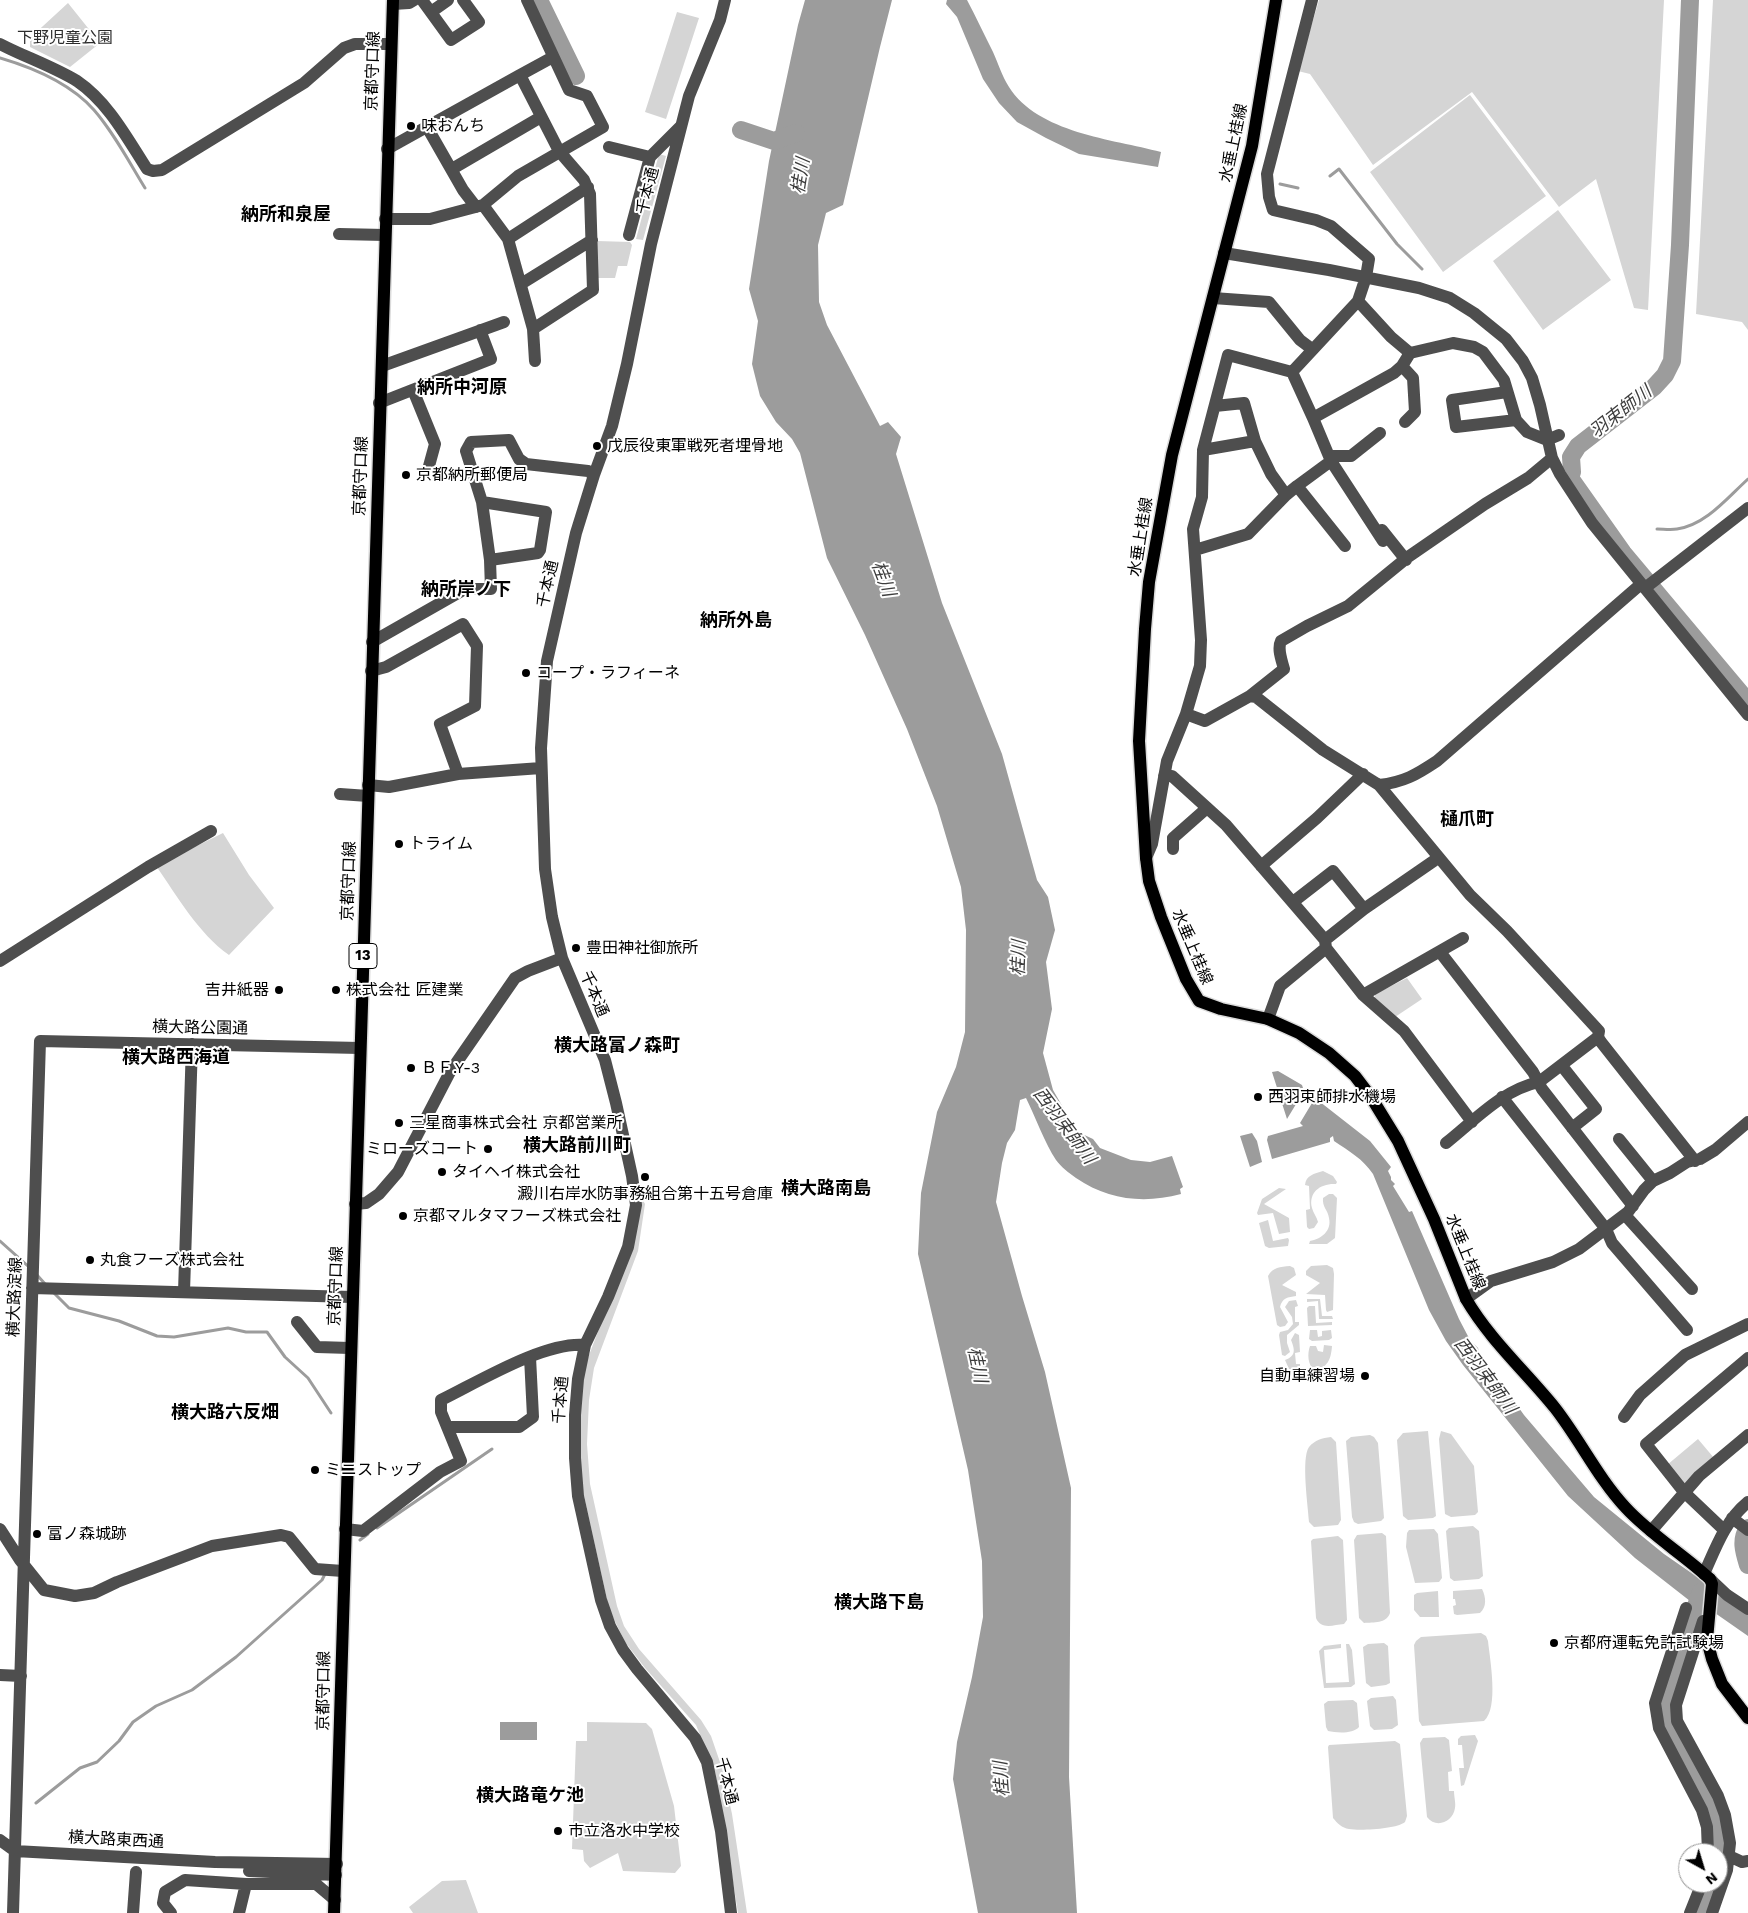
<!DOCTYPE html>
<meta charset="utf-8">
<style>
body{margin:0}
#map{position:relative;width:1748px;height:1913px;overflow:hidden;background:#fff;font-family:"Work Sans",sans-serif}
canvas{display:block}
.north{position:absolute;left:1678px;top:1843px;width:50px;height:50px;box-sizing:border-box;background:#fff;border:1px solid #999;border-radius:50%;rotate:141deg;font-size:14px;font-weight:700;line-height:20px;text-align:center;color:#000}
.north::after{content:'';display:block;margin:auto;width:18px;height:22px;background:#000;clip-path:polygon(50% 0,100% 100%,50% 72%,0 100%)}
</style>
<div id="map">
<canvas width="1748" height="1913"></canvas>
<div class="north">N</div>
</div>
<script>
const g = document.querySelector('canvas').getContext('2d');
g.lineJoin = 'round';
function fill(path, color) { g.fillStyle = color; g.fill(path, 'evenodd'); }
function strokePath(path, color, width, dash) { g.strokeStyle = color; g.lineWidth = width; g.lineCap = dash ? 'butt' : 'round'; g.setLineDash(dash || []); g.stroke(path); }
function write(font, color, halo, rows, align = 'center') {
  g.font = font + ' "Work Sans","Noto Sans JP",sans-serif'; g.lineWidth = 4; g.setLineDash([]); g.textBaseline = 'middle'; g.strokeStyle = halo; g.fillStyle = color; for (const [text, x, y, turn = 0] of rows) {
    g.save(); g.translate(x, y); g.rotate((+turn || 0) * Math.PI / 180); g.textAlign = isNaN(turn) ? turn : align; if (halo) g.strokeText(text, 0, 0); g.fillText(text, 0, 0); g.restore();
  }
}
const green = new Path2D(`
 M1319,0h345l-16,310 -14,-2 -38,-129 -37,28 -87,-115 -99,73 -63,-91 -12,-3z
 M1713,0h35v330l-6,-8 -46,-8z
 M68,3l32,40 -30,24 -40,-20v-9z
 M677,12l22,6 -33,101 -21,-7z
 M1470,95l76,101 -103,76 -73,-100z
 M659,154l7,2 -23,84 -7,-1z
 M1558,210l53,70 -68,50 -50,-69z
 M597,241l33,1 2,3 -5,21h-9l-3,12h-19z
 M223,833l26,42 25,33 -45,47c-31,-22 -51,-58 -73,-89z
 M1407,978l15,21 -27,18 -20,-17v-6z
 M1323,1171l10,5 4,6 -1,2c-15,-1 -28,8 -24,24 1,5 5,9 6,14l-4,6 -5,1 -2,-2 -1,-17 4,-1 -1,-23 -4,-1c1,-10 9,-11 18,-14z
 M1279,1188l7,1 -22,15 25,14 1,14 -11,2 -6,-21 -15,2 -1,-2 5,-14z
 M638,1191l7,13 -7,47 -44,117 -5,32 -2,44 3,40 27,122 7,20 15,23 62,71 10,16 11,32 10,46 15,99h-9l-23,-142 -19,-46 -51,-57 -20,-26 -16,-33 -28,-127v-106l49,-128z
 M1329,1194h4l4,4 -2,40 -8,6h-18l1,-3c11,-2 22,-10 19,-23 -1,-8 -7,-11 -6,-20z
 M1268,1220l5,21 15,-3 1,2 -1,6 -19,2 -4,-2 -6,-23z
 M1327,1265l6,3 1,6 -1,36 -6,2 -1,-2 -1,-15 -19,-1 14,-11 -14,-8v-4l5,-5z
 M1290,1266l4,2 2,7 -14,10 14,7v4c-8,1 -14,2 -16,11l8,15 -3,4 -5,1 -3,-2 -9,-49c5,-9 12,-9 22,-10z
 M1307,1299h13l2,17h10l1,3h-14l-1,-18 -11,1z
 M1296,1300l2,6 -3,1v15h4v3l-12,10v8l3,9 -5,4 -3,-1 -3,-20 1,-3 8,-2 5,-6 -1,-7 -7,-10 4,-6z
 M1309,1306h6l1,17 16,-1v3l-24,1 -1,-18z
 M1310,1330h7l1,7 4,-1v-5l9,-1 1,8 -3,2 -17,1 -3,-2z
 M1295,1333l4,2 1,17 -5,1 1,11h4v2l-5,5 -6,-2 -4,-9c11,-4 10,-10 6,-20z
 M1324,1345l8,1c-1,13 -4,22 -18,24 -6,-5 -7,-16 -4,-24h6l2,5 5,1z
 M1428,1431l8,85 -3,2 -25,2 -5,-4 -6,-76 6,-7z
 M1441,1431l10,3 23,32 4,46 -3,3 -24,2 -6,-3 -6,-75z
 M1370,1435l4,2 4,6 6,75 -3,3 -23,3 -4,-2 -2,-5 -6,-76 5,-4z
 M1331,1437l5,5 5,78 -3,5 -24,2 -5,-5c-1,-16 -8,-64 0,-75 6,-7 13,-9 22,-10z
 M1698,1439l16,19 -29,27 -18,-20z
 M1473,1526l6,5 4,45 -4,3 -25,2 -4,-3 -4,-47 3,-3z
 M1434,1529l4,5 4,44 -3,4 -24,1 -9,-36 1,-14 2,-3z
 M1382,1533l4,3 4,77c-4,11 -16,9 -26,10l-5,-5 -5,-78 3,-5z
 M1338,1536l5,4 4,80 -3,4c-11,1 -23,6 -28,-6l-5,-77 2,-2z
 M1482,1589c4,8 5,18 -2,24l-23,2 -3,-1 -1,-8 3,-1 -1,-6h-2v-8z
 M1438,1591l1,26h-19l-6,-7v-15l3,-2z
 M1481,1633l5,3 2,5c2,19 11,67 -4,80l-62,5 -3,-5 -5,-76 2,-4 5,-4z
 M1384,1643l4,3 2,37 -4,2 -15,2 -5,-4 -3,-36 5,-3z
 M1341,1644v4l-17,2 2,33 23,-1 -3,-38h3l3,6 3,34 -4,3 -27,1 -5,-37 5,-5z
 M1393,1696l3,4 2,25 -6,4 -18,1 -4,-4 -3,-25 4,-3z
 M1353,1700l4,3 2,24c-6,7 -22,6 -31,4l-2,-4 -2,-23 4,-3z
 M587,1722l59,1 6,6 22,77 7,60 -6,7 -52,-2 -5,-18 -28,15 -6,-7 -1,-11 -11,-1 4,-108h11z
 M1475,1735l3,6 -14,44 -3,1 -2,-18h5l-2,-23h-4v-6l3,-3z
 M1445,1737l4,3 3,31 -4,1 1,19h5c0,6 2,12 1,17 -2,14 -19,21 -28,9l-7,-74 3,-5z
 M1395,1741l5,3 7,72 -2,6c-8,7 -45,9 -56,7 -7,-1 -12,-6 -16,-11l-5,-71 1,-2z
 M466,1880l12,33h-65l-4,-6 33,-26z`);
const water = new Path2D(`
 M805,0h87l-12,47 -37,158 -17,8 -8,32 1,57 8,23 53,101 8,-4 13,15 -5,17 46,149 60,151 35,126 11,17 7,33 -9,32 6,47 -9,44 10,37 15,26 12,17 13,6 7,9 31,12 19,2 22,-6 11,31 -3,2 1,5c-37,10 -73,6 -105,-16 -7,-5 -15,-11 -20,-18 -11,-16 -21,-44 -30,-62l-6,2 -5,30 -8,13 -5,20 -6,39 26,94 23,76 26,116 -2,289 8,136h-99l-25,-134 4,-37 15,-65 11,-60 -1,-56 -14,-91 -50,-216 3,-61 16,-81 19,-45 9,-35 1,-102 -5,-43 -24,-81 -30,-77 -42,-94 -38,-77 -27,-105 -8,-14 -16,-17 -16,-26 -8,-32 6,-43 -9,-32 20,-128 29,-136z
 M947,0h20c9,17 17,34 26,52 5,11 9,24 16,35 29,46 103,52 152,65l-3,15 -79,-13 -33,-16 -29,-16 -18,-19 -16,-24 -26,-62 -11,-13z
 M1278,1071l24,14 2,6 -17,28 -15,-47z
 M1315,1098l55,43 21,26 -3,4 3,6v3l4,4 -2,2 16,26 3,-1 47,108 11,21 8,8 3,11 8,7 35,49 70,82 70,57 84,58v24l-33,-23 -13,-1 -7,-6 -20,54 15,-59 -55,-43 -67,-62 -105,-131 -17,-24 -17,-31 -56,-136c-10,-15 -24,-23 -39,-33l-1,-5 -3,2v4l-58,17 -5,-19 1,-4 35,-10 -3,-3z
 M1252,1133l5,8 5,21 -12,5 -10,-31z
 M500,1722h37v18h-37z`);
const stream = new Path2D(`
 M0,58c34,10 70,25 94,52 20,23 35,52 51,78
 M1330,176l9,-7 58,75 25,25
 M1280,184l18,4
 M1657,529c6,0 14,1 20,0 29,-4 51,-32 71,-50
 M0,1241l29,26
 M37,1275l9,10
 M54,1293l15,15 50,13 38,15 17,1 54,-9 18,4h21l18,25 23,21 23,35
 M377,1528l115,-79
 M360,1540l8,-6
 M36,1803l44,-35 17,-6 22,-21 14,-19 23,-16 36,-16 44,-33 86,-77 4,-8`);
const river = new Path2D(`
 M539,0l37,76
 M1690,0l-10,245 -8,116 -7,14 -11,12 -76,59 -7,11 1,15 -2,6 53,75 125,149
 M741,130l33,11 22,-8
 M1748,1528c-8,12 -4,24 0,37
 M1701,1592l-33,92 -3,38 18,36 26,43 8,31 1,21
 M1700,1913l11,-30`);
const minor = new Path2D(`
 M422,0l29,40 28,-18 -16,-22
 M725,0l-5,20 -31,76 -38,148 -24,120 -15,62 -18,49 -18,58 -29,128 -6,87 4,121 7,48 10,41 43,102 11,43 16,73 4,29 -8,42 -20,50 -23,48 -7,34 -3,36v43l3,38 23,104 9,26 13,24 14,19 58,69 12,24 14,69 10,82
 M1312,0l-45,174 2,23 4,13 43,10 15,6 38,33 -3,18 -8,24 -66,71 21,46 81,-45 8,-7 8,-13
 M393,4l16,-1 5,-3
 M431,12l17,-12
 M0,44c25,13 52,22 77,37 31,21 50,57 70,88l6,2 9,-1 142,-87 40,-35 11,-4h35
 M520,75l33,-18
 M427,127l36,63 13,17
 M609,147l41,10
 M387,149l133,-74 39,76 25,29 6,14 3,96 -60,39 -25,-90 -25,-34
 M452,169l89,-52
 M385,219h45l53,-14 35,-29 85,-49 -16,-31 -18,-6 -42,-90
 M339,234l46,1
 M629,235l21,-78 31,-31
 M508,239l80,-52
 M1224,253l105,17 90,18 31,10 24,15 32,26 17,22 9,17 8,27 12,53 8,16 32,49 156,192
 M521,284l71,-44
 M1213,298l56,4 31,38 12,9
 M1358,301l33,36 19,16 43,-10 21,4 9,5 21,28 12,40 11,12 20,8 12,-5
 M533,329l2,32
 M382,366l122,-44
 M1402,366l11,12 2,34 -10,10
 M413,390l22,54 -6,22
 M1507,392l-55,8 4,27 60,-7
 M379,403l112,-44 -11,-29
 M1215,406l29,-3 11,38 16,33 15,21
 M1313,418l18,43 52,80
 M1203,450l52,-9
 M1329,456h22l29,-23
 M1331,461l-34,25 48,60
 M482,502l64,10 -6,38 -2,3 -48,7
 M1382,530l24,30
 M1195,550l53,-16 38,-39 11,-9
 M1645,588l103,-80
 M372,642l93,-53h26l-1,-29 -8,-58 -16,-51 5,-9 38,-2 10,19 7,5 62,7 6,4
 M371,671l15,-4 77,-43 14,22 -2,60 -35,18 18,50
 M1250,696l34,-27c-2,-8 -7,-20 -3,-28l26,-15 41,-20 60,-49 77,-53 43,-26 24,-20
 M1186,714l19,7 45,-25 6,1 67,53 56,35 91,110 37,36 92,100 -1,6 3,5 94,119
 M1164,776h8l54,49 99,115 1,8 37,47 41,36 68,91
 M368,785l21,2 69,-13 83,-6
 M1379,785c25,-3 37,-10 58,-24l204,-177
 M340,794l28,2
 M1173,849v-11l34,-30
 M1146,858l6,-14 15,-83 19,-47 14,-48 1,-26 -8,-111 9,-32 1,-47 25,-95 64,17
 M1261,866l56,-48 46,-44
 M1293,902l40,-31 31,38 -39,31
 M1364,909l74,-51
 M1440,952l93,120 9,17 91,117
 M0,961l148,-94 63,-36
 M1363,995l100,-57
 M1268,1019l12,-33 46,-38
 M1562,1066l34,43 -24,19
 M1502,1097l104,132 6,14 75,87
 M1619,1139l34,42
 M1446,1143c29,-23 56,-53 93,-61l59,-45
 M355,1204l11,-1 13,-9 19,-22 52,-100 65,-94 13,-7 34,-13
 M1625,1215l67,74
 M32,1288l320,9
 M184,1292l8,-248
 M1466,1299l25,-18 62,-19 26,-13 49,-37 16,-22 9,-9 17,-8 17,-11 13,-3 15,-9 33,-28
 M297,1322l20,25 33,1
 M1624,1417l16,-22 45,-40 63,-31
 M447,1427h72l14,-10 -3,-60
 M1732,1518l16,12
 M0,1529l20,31 24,30 31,6 19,-3 23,-11 95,-36 69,-11 8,2 26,32 28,2
 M345,1529l18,2 77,-59 21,-11 -20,-49v-12c37,-18 104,-59 144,-55
 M1724,1530l-40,-38 -38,-48 102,-86
 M1651,1531l48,-55 49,-41
 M1704,1574c12,-27 21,-53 44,-72
 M1710,1579l17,16 21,14
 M1686,1608l-31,95 4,25 43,82 5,17 1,26
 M1703,1621l-27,84 1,16 41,75 7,19 5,28 -3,27 -15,43
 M0,1675l21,1
 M0,1840l15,11 200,11 122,2
 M1729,1856l13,6 6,-1
 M249,1871l87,4
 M13,1913l27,-872 320,7
 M133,1913l3,-41
 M171,1913l-8,-10 2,-11 20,-12 61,4
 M239,1913l7,-29h70l19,16
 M1690,1913l12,-30`);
const major = new Path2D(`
 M1276,0l-24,146 -80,309 -23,127 -4,47 -6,112 7,117 3,23 12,36 25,62 13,22 22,8 47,10 31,14 30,20 26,23 16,21 27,44 36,78 32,80c24,41 60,73 89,109 25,32 43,70 71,100 25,27 57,46 84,71l2,5 -5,56 5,19 10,25 26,34
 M334,1913l59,-1913`);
const markers = [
 [411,126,5,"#000"],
 [597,446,5,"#000"],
 [406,475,5,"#000"],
 [526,673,5,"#000"],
 [399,844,5,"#000"],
 [576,948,5,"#000"],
 [279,990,5,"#000"],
 [336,990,5,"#000"],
 [411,1068,5,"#000"],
 [1258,1097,5,"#000"],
 [399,1123,5,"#000"],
 [488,1149,5,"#000"],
 [442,1172,5,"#000"],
 [645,1177,5,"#000"],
 [403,1216,5,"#000"],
 [90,1260,5,"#000"],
 [1365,1376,5,"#000"],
 [315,1470,5,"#000"],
 [37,1534,5,"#000"],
 [1554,1643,5,"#000"],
 [558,1831,5,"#000"]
];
const shields = [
 [363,956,28]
];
const shieldNames = [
 ["13",363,956]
];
const parkNames = [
 ["下野児童公園",65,38]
];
const streetNames = [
 ["京都守口線",373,71,-88],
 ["水垂上桂線",1234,143,-78],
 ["千本通",648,191,-76],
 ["京都守口線",361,476,-88],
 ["水垂上桂線",1141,537,-81],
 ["千本通",548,584,-77],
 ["京都守口線",349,881,-88],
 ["水垂上桂線",1192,947,67],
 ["千本通",594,994,67],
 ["横大路公園通",200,1028,1],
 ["水垂上桂線",1465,1252,68],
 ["京都守口線",336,1286,-88],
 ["横大路淀線",15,1297,-88],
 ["千本通",561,1400,-85],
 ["京都守口線",324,1691,-89],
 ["千本通",726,1781,76],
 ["横大路東西通",116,1840,3]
];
const poiNames = [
 ["味おんち",421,126],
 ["戊辰役東軍戦死者埋骨地",607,446],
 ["京都納所郵便局",416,475],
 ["コープ・ラフィーネ",536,673],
 ["トライム",409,844],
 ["豊田神社御旅所",586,948],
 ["吉井紙器",269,990,"right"],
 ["株式会社 匠建業",346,990],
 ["ＢＦ.Y-3",421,1068],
 ["西羽束師排水機場",1268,1097],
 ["三星商事株式会社 京都営業所",409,1123],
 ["ミローズコート",478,1149,"right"],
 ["タイヘイ株式会社",452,1172],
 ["澱川右岸水防事務組合第十五号倉庫",645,1194,"center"],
 ["京都マルタマフーズ株式会社",413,1216],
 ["丸食フーズ株式会社",100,1260],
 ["自動車練習場",1355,1376,"right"],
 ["ミニストップ",325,1470],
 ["富ノ森城跡",47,1534],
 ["京都府運転免許試験場",1564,1643],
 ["市立洛水中学校",568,1831]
];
const waterNames = [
 ["桂川",801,176,-81],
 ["羽束師川",1621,412,-38],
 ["桂川",883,579,69],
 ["桂川",1019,958,-88],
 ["西羽束師川",1064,1126,53],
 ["桂川",977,1365,78],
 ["西羽束師川",1485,1376,53],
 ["桂川",1002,1779,-94]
];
const neighbourhoodNames = [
 ["納所和泉屋",286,215],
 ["納所中河原",462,388],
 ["納所岸ノ下",466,590],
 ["納所外島",736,621],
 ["樋爪町",1467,820],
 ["横大路富ノ森町",617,1046],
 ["横大路西海道",176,1058],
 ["横大路前川町",577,1146],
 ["横大路南島",826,1189],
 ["横大路六反畑",225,1413],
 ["横大路下島",879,1603],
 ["横大路竜ケ池",530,1796]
];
fill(green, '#d5d5d5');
fill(water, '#9c9c9c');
strokePath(stream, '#9c9c9c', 3);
strokePath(river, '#9c9c9c', 18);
strokePath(major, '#dbdbdb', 15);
strokePath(minor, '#4e4e4e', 12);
strokePath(major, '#000', 12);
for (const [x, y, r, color] of markers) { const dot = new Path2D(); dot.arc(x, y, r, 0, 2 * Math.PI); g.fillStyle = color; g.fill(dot); strokePath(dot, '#fff', 2); }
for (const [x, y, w] of shields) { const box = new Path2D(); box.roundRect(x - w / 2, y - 12.5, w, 25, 4); g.fillStyle = '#fff'; g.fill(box); strokePath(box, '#000', 1); }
write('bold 15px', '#000', null, shieldNames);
write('16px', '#2c2c2c', '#fff', parkNames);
write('16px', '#000', '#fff', streetNames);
write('16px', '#000', '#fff', poiNames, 'left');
write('italic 18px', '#3d3d3d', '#fff', waterNames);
write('bold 18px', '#000', '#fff', neighbourhoodNames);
</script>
